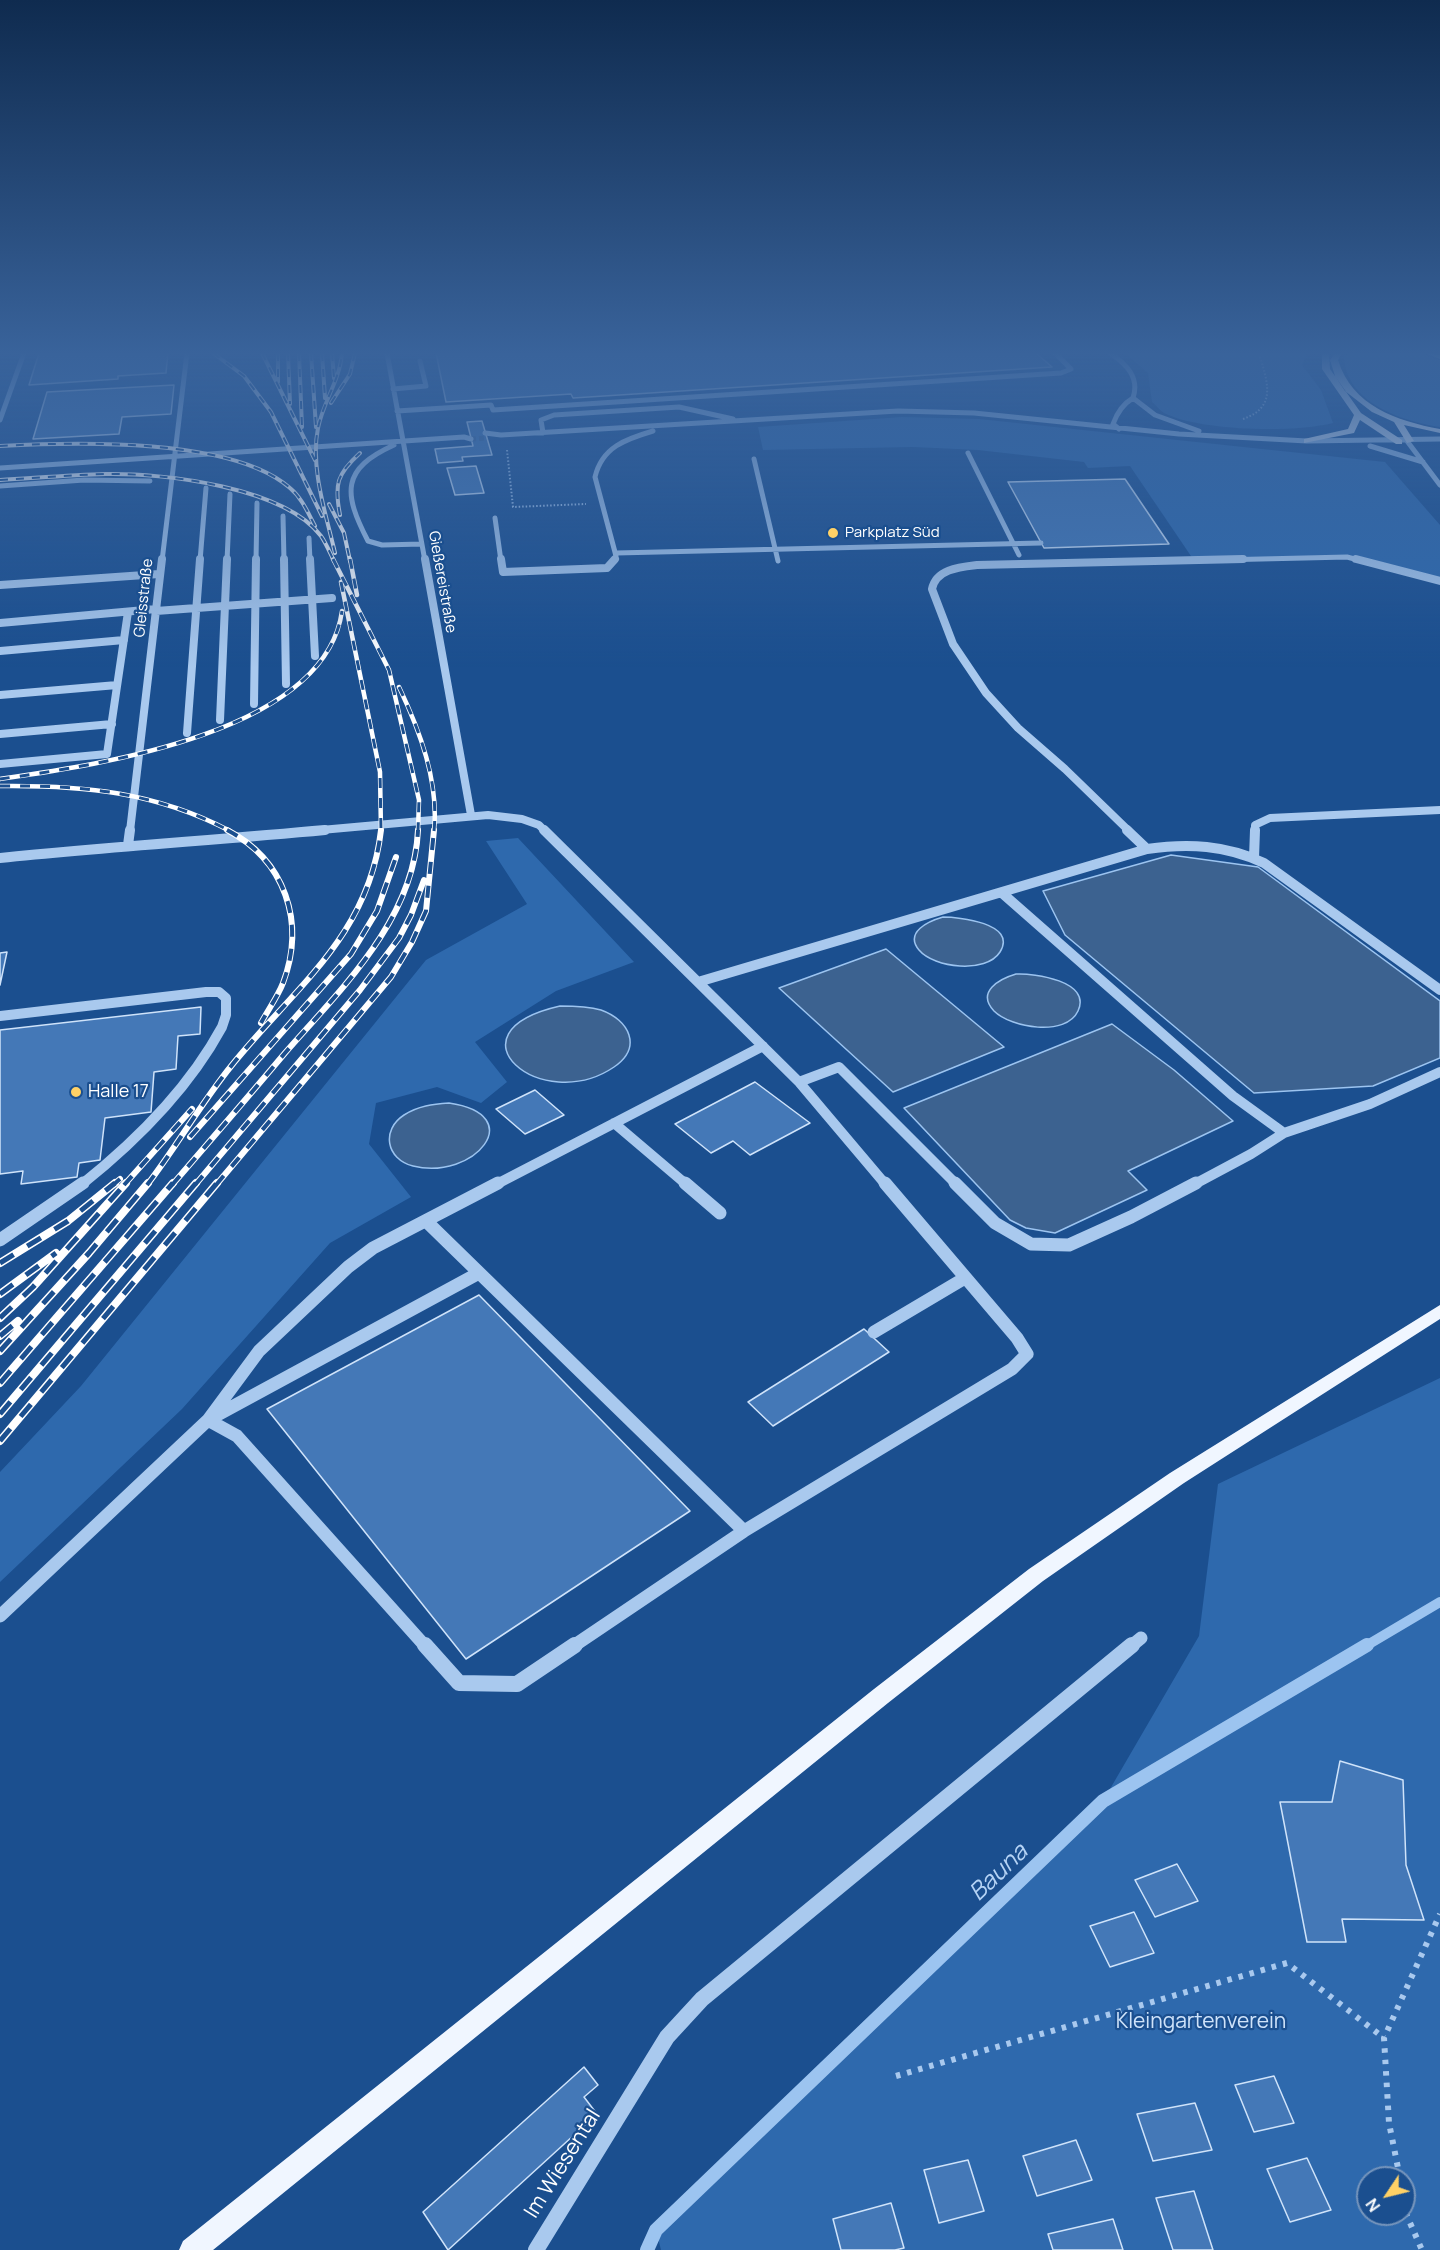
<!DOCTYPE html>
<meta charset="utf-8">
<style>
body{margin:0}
#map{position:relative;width:1440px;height:2250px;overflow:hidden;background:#1b4f8f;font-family:Manrope,sans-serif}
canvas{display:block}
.north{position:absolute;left:1356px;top:2166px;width:60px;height:60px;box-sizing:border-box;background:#1b4f8f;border:2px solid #7695bc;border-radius:50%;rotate:235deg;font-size:16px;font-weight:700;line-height:24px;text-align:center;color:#fff}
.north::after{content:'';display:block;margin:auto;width:21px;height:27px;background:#ffd166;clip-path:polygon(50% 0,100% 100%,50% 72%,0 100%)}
</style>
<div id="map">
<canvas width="1440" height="2250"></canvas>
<div class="north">N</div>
</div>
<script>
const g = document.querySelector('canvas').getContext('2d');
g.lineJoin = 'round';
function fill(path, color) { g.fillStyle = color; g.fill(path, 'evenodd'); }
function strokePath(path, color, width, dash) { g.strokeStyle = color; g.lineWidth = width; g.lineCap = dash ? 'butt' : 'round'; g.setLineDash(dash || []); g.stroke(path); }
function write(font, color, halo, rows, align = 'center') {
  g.font = font + ' Manrope,sans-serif'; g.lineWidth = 4.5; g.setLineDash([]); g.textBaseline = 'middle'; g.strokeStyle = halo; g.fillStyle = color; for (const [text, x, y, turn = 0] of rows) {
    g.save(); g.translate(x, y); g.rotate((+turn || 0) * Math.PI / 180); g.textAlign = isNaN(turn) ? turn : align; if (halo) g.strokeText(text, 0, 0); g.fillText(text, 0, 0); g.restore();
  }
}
const green = new Path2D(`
 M1125,353h182l-5,12 19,25 12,33c-39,10 -130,8 -167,-9 -5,-2 -9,-8 -14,-12l-4,-29z
 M1351,353h68l21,7v67c-39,-6 -95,-25 -96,-71z
 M902,417l77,2 406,43 55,63v54l-93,-24 -154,4 -63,-93 -42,2 -4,-6 -106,-12 -65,-3 -150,3 -5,-23z
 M518,838l116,124 -78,29 -81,51 32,40 -26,21 -44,-16 -61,16 -7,41 42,53 -81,46 -148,166 -182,173v-110l81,-86 345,-426 101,-56 -41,-63z
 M1440,1378v872h-779l-5,-20 447,-429 96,-165 19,-152zM1368,2178h36v36h-36z`);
const water = new Path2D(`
 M1171,855l87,12 182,134v57l-67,28 -119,7 -189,-158 -22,-44z
 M943,917c15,0 75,6 57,35 -14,22 -66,16 -81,-2 -15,-18 10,-29 24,-33z
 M886,949l118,98 -111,45 -114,-104z
 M1016,974c18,-1 76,7 62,37 -12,26 -67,17 -84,0 -18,-19 5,-32 22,-37z
 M560,1006c13,0 27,0 41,4 28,10 42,37 13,57 -72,49 -172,-34 -54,-61z
 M1112,1024l62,46 59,51 -105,50 19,19 -92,43 -29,-5 -16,-8 -106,-112z
 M449,1103c81,12 25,78 -36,63 -27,-7 -32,-36 -9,-51 14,-9 29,-11 45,-12z`);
const streamFar1 = new Path2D(`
 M1364,1647l76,-45`);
const stream = new Path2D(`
 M647,2250l9,-20 447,-429 264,-156`);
const building = new Path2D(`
 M39,353h129l-2,20 -48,3v3l-89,6z
 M436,353h600l16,14 -479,31 -2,-4 -125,8z
 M174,385l-3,29 -49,3 -3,17 -86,5 14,-47z
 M482,421l10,34 -30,2 1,4 -25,2 -3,-14 38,-3 -6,-24z
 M476,466l8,27 -29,2 -8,-27z
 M1125,479l44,65 -125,4 -36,-66z
 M7,952l-7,33v-32z
 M201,1007l-1,27 -22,2 -2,33 -22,3 -3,40 -46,6 -5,42 -21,3 -2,14 -56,7 2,-13 -23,3v-144z
 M755,1082l55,41 -60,32 -17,-14 -22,12 -36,-29z
 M535,1090l29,25 -39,19 -29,-25z
 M479,1295l211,216 -224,148 -199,-250z
 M864,1329l25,23 -116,74 -25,-24z
 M1340,1761l63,19 3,85 18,55 -82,-1 4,23h-39l-27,-140h52z
 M1177,1864l21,37 -43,16 -20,-37z
 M1134,1912l20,41 -44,14 -20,-41z
 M584,2067l14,18 -14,12 13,17 -149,136 -25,-38z
 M1274,2076l20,47 -40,9 -19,-47z
 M1195,2103l17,47 -59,11 -16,-47z
 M1076,2140l16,40 -55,16 -14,-40z
 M1307,2158l24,52 -41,12 -23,-53z
 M968,2160l16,51 -45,12 -15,-53z
 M1194,2191l19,59h-40l-17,-52z
 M891,2203l13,45 -9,2h-54l-8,-31z
 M1113,2219l10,31h-70l-5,-16z`);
const minorTunnel = new Path2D(`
 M471,439l16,-1`);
const pathFar1 = new Path2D(`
 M1243,419c35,-12 24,-38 16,-66
 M507,450l6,57 73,-3`);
const path = new Path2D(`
 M896,2076l391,-113 97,75
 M1400,2178l-11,-55 -5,-85 56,-124
 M1404,2201l3,15 15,34`);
const minorFar4 = new Path2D(`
 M387,353l38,208
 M1110,353c16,11 30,24 23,45 -10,6 -16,15 -20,26l6,5
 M393,389l33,-3 -6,-25
 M1133,398l22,17 44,16
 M397,411l94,-6 2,5 568,-37 10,-4 -16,-16
 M0,420l24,-67
 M485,433l16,2 397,-24 76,2 205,21 128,7 133,-2
 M543,433l-2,-13 13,-5 125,-8 54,12
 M1407,441l33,44
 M394,445c-53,24 -51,48 -26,96l14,4 40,-1
 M1370,446l53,16
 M968,453l51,102
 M754,459l24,102
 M0,468l464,-31 7,2
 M0,486l84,-6 66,1
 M283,516l1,45
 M495,518l6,43
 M309,538l1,23
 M616,553l425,-10
 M162,561l25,-208
 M200,561l6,-73
 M227,561l3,-67
 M256,561l1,-58
 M615,561l1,-5 -21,-79c7,-30 31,-38 58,-46
 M1175,561l172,-4 15,4`);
const minorFar3 = new Path2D(`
 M284,559l2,125
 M310,559l5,97
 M425,559l46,256
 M501,559l2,13 104,-4 8,-9
 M1356,559l84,22
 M0,585l159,-11
 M156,611l176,-13
 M0,623l156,-14
 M0,651l124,-11
 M0,695l117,-10
 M254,704l2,-145
 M220,720l7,-161
 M187,733l13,-174
 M0,734l112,-10
 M0,764l107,-10 21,-142
 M130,831l32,-272
 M310,831l178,-16 34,4 17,6 6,6
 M1129,831l-64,-62 -47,-41 -32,-35 -33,-49 -21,-55c4,-20 28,-22 45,-24l266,-6
 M1255,831v-6l15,-7 170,-8`);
const minorFar2 = new Path2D(`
 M544,830l255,252 87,103
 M1127,830l20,19
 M128,845l2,-15
 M0,858c108,-11 217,-18 325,-28
 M1254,858l1,-28
 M1002,893l231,203 51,37
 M698,982l449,-133c41,-6 79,-4 117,14l176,127
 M0,1016l206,-24h13l7,6v17l-4,12c-33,61 -87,115 -141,158
 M799,1082l40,-15 118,118
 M614,1123l73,62
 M495,1185l268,-139
 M1193,1185l58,-31 33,-21 86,-29 70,-32`);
const minorFar1 = new Path2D(`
 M685,1183l35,30
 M955,1183l40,40 36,21 38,1 62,-28 65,-34
 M426,1221l318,310
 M0,1240l83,-57
 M874,1332l91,-54
 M0,1616l208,-196 51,-69 89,-84 25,-19 125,-65
 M426,1647l-189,-211 -29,-16 271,-147
 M572,1647l172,-116 268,-162 15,-15 -10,-16 -132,-155
 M1130,1647l11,-9`);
const minor = new Path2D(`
 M425,1645l34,38 58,1 58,-39
 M536,2250l131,-213 35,-38 430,-354`);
const major = new Path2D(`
 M1322,353h7l1,16 31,44 41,27v4h-6l-36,-24 -6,13 -50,10v-4l44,-10 6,-14 -32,-46z
 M1335,353h7l-4,7c14,46 59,61 102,69v4l-36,-8 10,16 -7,2 -13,-21 -22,-10 -27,-21 -10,-15 -5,-16z
 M1426,353l14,2v4l-13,-5z
 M1440,1305v14l-256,164 -141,98 -155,122 -675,547h-34l4,-9 691,-552 155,-120 141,-96z`);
const railFar3 = new Path2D(`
 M213,353l31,23 27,36 51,104
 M262,353l53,107
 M278,353v29
 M288,353l2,51
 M299,353l3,74
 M311,353l5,74
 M322,353l3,45
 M332,353l2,25
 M331,403l19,-29 5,-21
 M0,446c74,-4 232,-9 290,42 12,10 18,25 25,38
 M0,480c35,-2 70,-5 106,-6 58,-1 178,13 215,62 5,7 9,17 13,25
 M329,504l15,29 6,28
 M340,515c-6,-31 -3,-41 20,-62
 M335,553c-9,-39 -25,-85 -17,-125 5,-26 22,-48 24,-75`);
const railFar2 = new Path2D(`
 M333,559l56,111 30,130 -1,31
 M350,559l7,36
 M341,582l39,190 1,59
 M399,687c21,44 40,95 35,144
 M0,779c98,-14 325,-46 342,-168
 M0,786c83,-1 156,6 230,45`);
const railFar1 = new Path2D(`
 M227,830c58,30 79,92 56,153 -5,13 -15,27 -22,40
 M190,1137l161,-183 26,-43 19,-54
 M113,1185l7,-6
 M124,1185l68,-76
 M147,1185c30,-39 54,-82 85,-120 62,-77 137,-129 149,-235
 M172,1185c38,-44 76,-88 113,-132 56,-64 129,-133 133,-223
 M195,1185l165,-195 39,-52 12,-23 13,-35
 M216,1185l175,-208 21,-35 14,-31 8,-81`);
const rail = new Path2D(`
 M0,1263l68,-42 47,-38
 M0,1294l56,-41
 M0,1318l33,-31 93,-104
 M0,1336l18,-15
 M0,1351l89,-98 59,-70
 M0,1383l173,-200
 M0,1414l196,-231
 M0,1441l217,-258`);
const markers = [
 [833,533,6,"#ffd166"],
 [76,1092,6,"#ffd166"]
];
const farPoinames = [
 ["Parkplatz Süd",845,533]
];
const farStreetnames = [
 ["Gießereistraße",442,582,80],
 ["Gleisstraße",144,598,-84]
];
const poiNames = [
 ["Halle 17",88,1092]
];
const nearParknames = [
 ["Kleingartenverein",1201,2022]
];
const nearStreetnames = [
 ["Im Wiesental",563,2164,-58]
];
const nearWaternames = [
 ["Bauna",999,1873,-44]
];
fill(green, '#2e69ad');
fill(water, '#3c6290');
strokePath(water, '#9cc4f0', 1.5);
strokePath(streamFar1, '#9cc4f0', 10);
strokePath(stream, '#9cc4f0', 14);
fill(building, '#4478b7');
strokePath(building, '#cfe3fa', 1.5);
strokePath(minorTunnel, '#3d69a0', 5, [5, 3]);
strokePath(pathFar1, '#a9c9ee', 2, [1.5, 2]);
strokePath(path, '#a9c9ee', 6, [4.5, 7]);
strokePath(minorFar4, '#a9c9ee', 5);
strokePath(minorFar3, '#a9c9ee', 8);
strokePath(minorFar2, '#a9c9ee', 10);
strokePath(minorFar1, '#a9c9ee', 13);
strokePath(minor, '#a9c9ee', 16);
fill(major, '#f0f6ff');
strokePath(railFar3, '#fff', 4);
strokePath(railFar2, '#fff', 4.5);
strokePath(railFar1, '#fff', 6);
strokePath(rail, '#fff', 8);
strokePath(railFar3, '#1b4f8f', 2, [8]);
strokePath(railFar2, '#1b4f8f', 3, [10]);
strokePath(railFar1, '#1b4f8f', 4, [12]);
strokePath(rail, '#1b4f8f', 5, [16]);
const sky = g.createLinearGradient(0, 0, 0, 668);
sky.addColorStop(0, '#0f2b4f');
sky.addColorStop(0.53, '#39639b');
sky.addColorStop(1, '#39639b00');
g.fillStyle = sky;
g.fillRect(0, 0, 1440, 668);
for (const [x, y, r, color] of markers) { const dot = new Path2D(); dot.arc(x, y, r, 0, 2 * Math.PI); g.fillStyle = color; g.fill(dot); strokePath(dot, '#1b4f8f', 2); }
write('15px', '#fff', '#1b4f8f', farPoinames, 'left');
write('15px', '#fff', '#1b4f8f', farStreetnames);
write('18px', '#fff', '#1b4f8f', poiNames, 'left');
write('21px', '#cfe3fa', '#1b4f8f', nearParknames);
write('21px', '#fff', '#1b4f8f', nearStreetnames);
write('italic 24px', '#b5d3f5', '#1b4f8f', nearWaternames);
</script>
